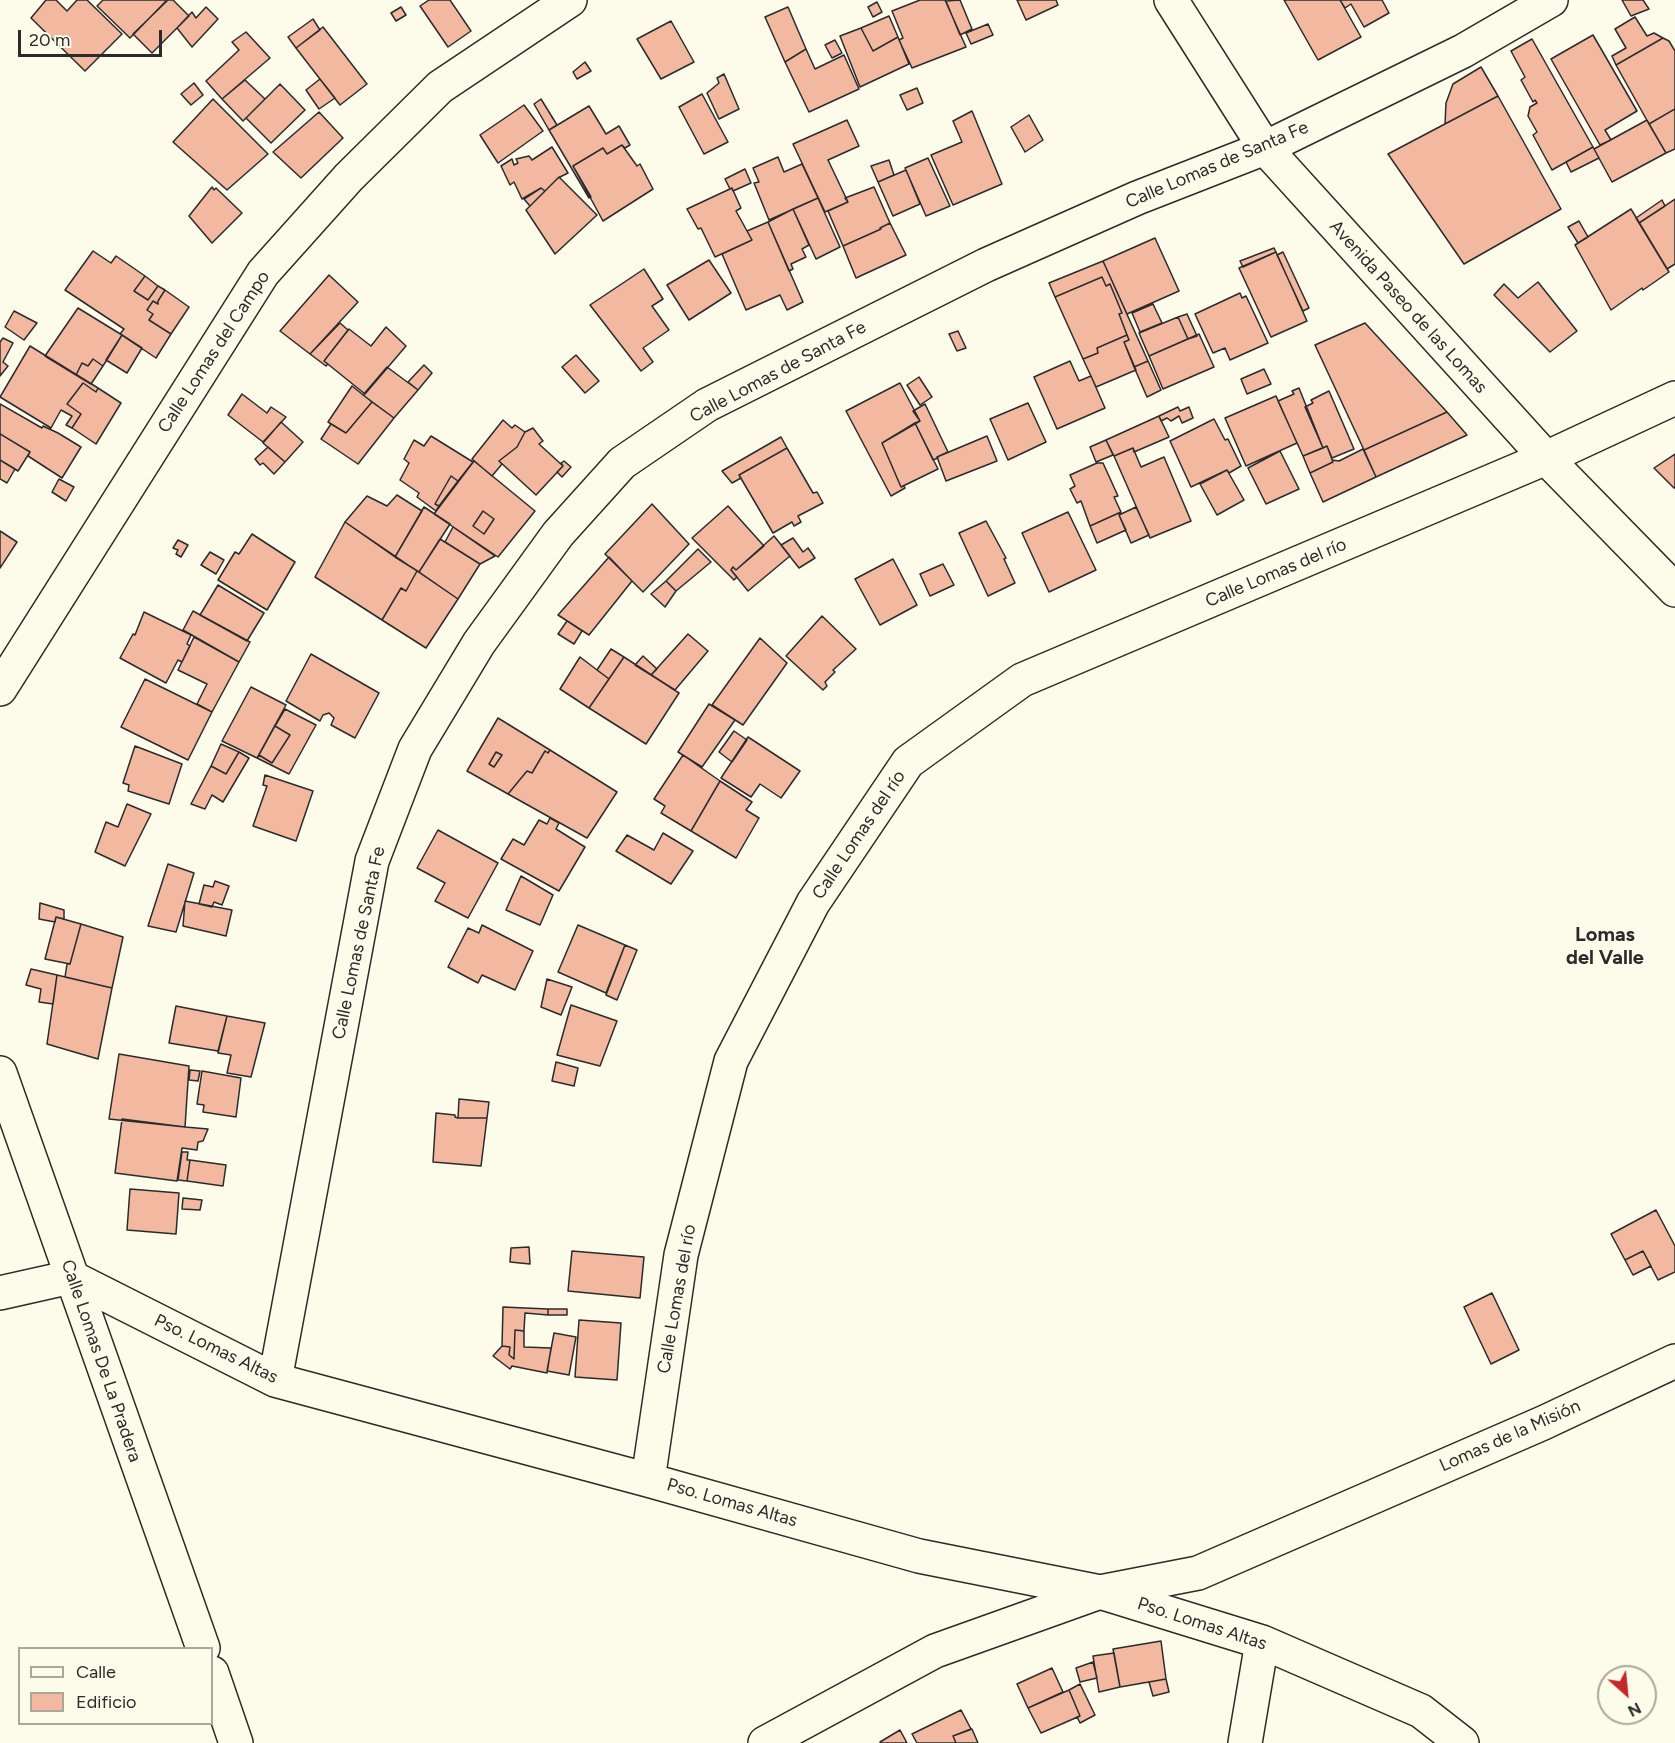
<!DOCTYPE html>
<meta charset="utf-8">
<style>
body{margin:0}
#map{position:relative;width:1675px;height:1743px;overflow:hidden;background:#fdfbea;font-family:Figtree,sans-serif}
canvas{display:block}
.legend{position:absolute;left:18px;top:1647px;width:195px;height:78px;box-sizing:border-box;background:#fdfbea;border:2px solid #a9a89e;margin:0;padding:8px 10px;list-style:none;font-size:18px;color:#2b2b2b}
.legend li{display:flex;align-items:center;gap:12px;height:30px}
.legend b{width:30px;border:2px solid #a9a89e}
.north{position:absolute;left:1597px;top:1665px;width:60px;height:60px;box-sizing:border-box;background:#fdfbea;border:2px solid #a9a89e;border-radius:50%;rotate:153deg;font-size:16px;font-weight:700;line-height:24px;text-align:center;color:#2b2b2b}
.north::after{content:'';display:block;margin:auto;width:21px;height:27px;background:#c62828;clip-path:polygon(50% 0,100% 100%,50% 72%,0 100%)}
.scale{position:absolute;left:18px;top:30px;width:144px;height:27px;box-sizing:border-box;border:3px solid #2b2b2b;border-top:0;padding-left:8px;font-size:18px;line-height:21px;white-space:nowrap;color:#2b2b2b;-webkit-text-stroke:4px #fdfbea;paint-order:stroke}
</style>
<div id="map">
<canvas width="1675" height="1743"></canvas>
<ul class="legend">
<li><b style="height:8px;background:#fdfbea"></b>Calle</li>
<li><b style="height:16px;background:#f2b8a0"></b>Edificio</li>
</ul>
<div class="north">N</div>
<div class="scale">20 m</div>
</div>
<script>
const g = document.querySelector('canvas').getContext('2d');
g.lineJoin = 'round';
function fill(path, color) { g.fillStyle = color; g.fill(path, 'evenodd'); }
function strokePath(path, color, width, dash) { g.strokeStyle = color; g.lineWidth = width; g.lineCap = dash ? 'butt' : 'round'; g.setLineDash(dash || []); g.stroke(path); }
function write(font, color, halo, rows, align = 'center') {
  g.font = font + ' Figtree,sans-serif'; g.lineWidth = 4.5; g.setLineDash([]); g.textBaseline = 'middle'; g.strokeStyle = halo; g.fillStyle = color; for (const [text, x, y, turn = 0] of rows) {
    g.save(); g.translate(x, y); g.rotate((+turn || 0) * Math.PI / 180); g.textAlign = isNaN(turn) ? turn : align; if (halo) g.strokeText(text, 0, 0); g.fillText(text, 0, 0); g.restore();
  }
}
const building = new Path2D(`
 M46,0h10l11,11 10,-11h10l35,34 -37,37 -54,-53z
 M103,0h62l1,1 -36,37 -33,-32z
 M168,0h5l16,16 -37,37 -19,-19z
 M429,0h21l21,31 -23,16 -28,-41z
 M920,0h25l21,47 -54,21 -13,-28 4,-2 -11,-27z
 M960,0l12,29 -12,6 -14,-34z
 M1017,0h39l2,5 -32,15z
 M1284,0h56l21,37 -43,23z
 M1340,0h42l7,13 -25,14 -13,-23 -6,4z
 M1622,0h21l6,9 -18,7z
 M877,2l5,10 -9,5 -5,-10z
 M206,7l12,12 -26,28 -15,-19 15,-16 4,6z
 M401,7l5,8 -10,6 -5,-8z
 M788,7l18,42 -21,13 -20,-45z
 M889,16l9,21 -25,14 -12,-23z
 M1635,17l12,19 7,-3 9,5 -47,27 -4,-9 14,-8 -11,-19z
 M313,19l7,11 -24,18 -8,-11z
 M671,21l23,41 -33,17 -24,-40z
 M988,24l5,11 -22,9 -5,-11z
 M323,27l44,57 -27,21 -44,-57z
 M861,28l12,23 25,-14 11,27 -49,23 -20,-51z
 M246,32l24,26 -48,41 -16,-18 33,-31 -7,-8z
 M1593,35l44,76 -32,19 6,10 -11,5 -49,-86z
 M1663,38l6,3 6,10v58l-26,15 -33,-59z
 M1532,39l61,108 -41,23 -19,-35 4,-3 -9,-16 2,-9 7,-4 -2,-3 -2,2 -12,-22 4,-3 -14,-26z
 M835,40l7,13 -10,5 -7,-13z
 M806,49l9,20 29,-14 15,34 -50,23 -24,-50z
 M585,62l6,9 -14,8 -4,-7z
 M1481,67l17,29 -53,28 1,-21 7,-19z
 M724,74l15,35 -20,10 -12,-26 12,-10 -2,-5z
 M320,79l15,19 -16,11 -13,-19z
 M245,80l20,19 -22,22 -21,-22z
 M194,83l9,12 -12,10 -10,-11z
 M280,84l25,26 -34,33 -25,-25z
 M917,88l6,15 -16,7 -7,-15z
 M702,94l26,48 -24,12 -25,-47z
 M1498,96l63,113 -97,55 -76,-110z
 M213,99l55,55 -41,36 -54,-48z
 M541,99l16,26 -8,5 -15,-26z
 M524,105l19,26 -45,32 -18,-28z
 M589,106l17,28 13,-8 11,19 -5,3 -3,-3 -15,9 -4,-6 -30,18 18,31 -2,1 -40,-68z
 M1675,109v40l-9,4 -17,-29z
 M972,111l30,73 -49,21 -22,-50 31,-13 -9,-21z
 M319,112l24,26 -42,40 -28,-26z
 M1029,115l14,25 -18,12 -14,-25z
 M847,120l12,26 -31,14 20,42 -23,10 -32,-68z
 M1647,120l19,33 -54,29 -18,-33z
 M622,145l15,21 3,-2 13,25 -50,32 -30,-55 30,-18 4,6z
 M552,147l16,26 -10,5 -13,13 -4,-3 -19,11 -8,-17 -4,3 -9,-19 11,-7 2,6 4,-2 -2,-4 13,-3 3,4z
 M1593,147l6,11 -28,14 -5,-10z
 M778,157l6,15 18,-8 16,34 -49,22 -15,-37 5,-1 -6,-14z
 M928,158l22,48 -24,10 -21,-48z
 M889,160l5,15 -16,7 -7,-16z
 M745,169l6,14 -18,8 -1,-3 -2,1 -5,-10z
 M906,170l14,34 -27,12 -15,-34z
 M559,177l38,38 -42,39 -29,-44z
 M212,187l2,3 2,-2 26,25 -30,30 -23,-27z
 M874,187l16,36 -10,5 1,1 -38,17 -15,-35 20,-9 -3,-4z
 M541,188l4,3 -15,15 -6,-7z
 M732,188l9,20 -5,3 16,29 -37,17 -14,-29 -3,1 -11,-20z
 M818,198l22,49 -24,12 -23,-50z
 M1675,199v65l-8,5 -28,-46z
 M1662,200l3,6 -26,17 -3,-5z
 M793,209l16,36 -7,4 4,8 -15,7 2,5 -4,2 -21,-49z
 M1631,209l38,63 -26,18 -1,-2 -31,22 -36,-65z
 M1579,221l9,16 -10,6 -10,-16z
 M768,222l35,80 -16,8 -7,-15 -34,15 -24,-56 30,-14 -5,-9z
 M890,223l16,32 -50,23 -13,-32 38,-17 -1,-1z
 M1155,238l24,53 -52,23 -24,-53z
 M1274,248l2,4 -33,15 -3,-6z
 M93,251l18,12 5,-7 29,20 -11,15 14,9 10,-14 7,4 -7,11v3l-5,-3 -6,9 6,4 -4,6 22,14 -15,24 -36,-24 4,-5 -59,-39z
 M1276,252l31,69 -36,16 -32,-69z
 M1283,252l26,56 -6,3 -26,-56z
 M709,260l22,33 -42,27 -22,-35z
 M1103,261l45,100 -14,6 -10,-25 5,-2 -10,-26 3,-1 -12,-29 -4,2 -4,-9 -47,20 -6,-14z
 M644,269l19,30 -11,7 17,24 -26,18 10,14 -12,9 -51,-66z
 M329,275l29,27 -48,52 -30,-23z
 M145,276l13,10 -10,14 -14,-9z
 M1102,277l4,9 4,-2 12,29 -3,1 8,21 -30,13 1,5 -15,6 -28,-62z
 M1538,282l39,49 -27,21 -56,-57 10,-11 14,14z
 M165,290l24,17 -18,27 -22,-14 4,-6 -6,-4 6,-9 5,3v-3z
 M1240,293l2,5 4,-2 22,47 -38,17 -5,-12 -12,5 -18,-39z
 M1153,304l9,19 -22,9 -8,-19z
 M78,308l44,27 -19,31 -10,-7 -5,7 -6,-3 -6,12 -31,-19z
 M14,311l23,12 -13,17 -19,-13z
 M1187,314l10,22 -9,3 -10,-22z
 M1178,317l10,22 -39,17 -10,-23z
 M340,323l8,7 -24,31 4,3 -2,2 -16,-12z
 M1365,323l82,89 -83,38 -49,-105z
 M386,327l20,19 -41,48 -41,-33 25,-32 22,17z
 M958,331l8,17 -9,3 -8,-17z
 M1199,334l15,33 -51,22 -14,-33z
 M122,335l20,13 -15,25 -21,-13z
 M1127,335l2,5 -5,2 12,28 -40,17 -13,-28 15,-6 -1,-5z
 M3,338l10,5 -10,19 5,4 -8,10v-34z
 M30,346l68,42 -2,4 -13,-9 -16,21 14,10 -9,14 -6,-3 6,-9 -11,-6 -10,18 -51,-31z
 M576,355l23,26 -14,12 -23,-26z
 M93,359l10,7 -12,18 -15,-9 6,-12 6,3z
 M1070,361l9,20 12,-5 14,32 -48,21 -23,-52z
 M1148,361l13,29 -14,7 -13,-30z
 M424,365l8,8 -14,17 -10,-8z
 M387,367l31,23 -24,28 -31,-23z
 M1264,369l7,15 -24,10 -6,-15z
 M919,377l13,20 -12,8 -13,-20z
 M83,383l13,9 2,-4 23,15 -25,41 -24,-16 9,-14 -14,-10z
 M900,383l20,38 -38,22 19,44 3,-1 1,2 -14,8 -45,-85z
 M352,386l20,16 -26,31 -18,-11z
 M1299,388l24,60 -20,8 -25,-55 16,-7 -2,-3z
 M1329,391l25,58 -22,9 -5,-12 -4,2 -18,-41 8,-4 -2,-3z
 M242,394l25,19 4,-6 15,10 -23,25 -35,-27z
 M1276,396l21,47 -51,23 -21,-48z
 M372,402l22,16 -36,46 -37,-25 10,-15 15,9z
 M1028,403l18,39 -38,18 -18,-41z
 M0,404l42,24 1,-2 15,7 23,14 -19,31 -34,-22 2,-4 -30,-18z
 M925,404l23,48 -11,5 1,1 -5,2 -18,-37 5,-2 -7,-10z
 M1178,407l2,4 9,-4 4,11 -11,5 -3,-7 -8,5 -4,-3 -6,3 -2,-5z
 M1447,412l20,23 -91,42 -12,-27z
 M1159,416l10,21 -35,15 -1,-4 -19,8 -8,-16z
 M1214,419l11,21 3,-1 13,27 -12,7 -2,-3 -36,17 -21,-46z
 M503,420l9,8 3,-3 10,7 -8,15 -18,14 3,3 -10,12 -20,-17z
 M281,422l22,20 -18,20 -22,-19z
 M915,423l23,46 -37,18 -19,-44z
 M533,428l10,13 -4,3 24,22 -27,29 -37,-34 18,-14 8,-15z
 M0,434l30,18 -12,19 -18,-11z
 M431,436l42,26 -15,19 -7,-5 -16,28 4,2 -3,5 -19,-14 2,-4 -19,-13 9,-17 -5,-4 10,-19 10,6z
 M987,436l10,25 -51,20 -9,-24z
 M781,437l6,11 -48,27 2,3 -9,5 -10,-12z
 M1106,440l7,15 -17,7 -6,-15z
 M1327,446l6,16 -23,11 -7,-17z
 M268,447l17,15 -11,12 -11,-11 -3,2 -5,-6z
 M787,448l26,45 4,-1 6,11 -25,13 3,6 -7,4 -2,-4 -19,11 -34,-58z
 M1133,448l8,19 23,-10 27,64 -41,17 -36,-82z
 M1363,449l13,28 -53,25 -13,-29 23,-11 -1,-2 7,1z
 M1280,451l19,38 -33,15 -18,-36z
 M1675,454v34h-1l-20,-20z
 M0,460l15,9 -8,14 -7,-4z
 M474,461l61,50 -37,46 -64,-43zM483,511l11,8 -10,15 -11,-8z
 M564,461l7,6 -9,10 -5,-5 6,-6 -2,-3z
 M1097,463h6l15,33 -4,1 7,15 -31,14 -9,-25 -4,2 -7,-14 5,-3 -5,-11z
 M1227,470l17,30 -27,15 -17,-31z
 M451,476l7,5 -19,25 -4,-2z
 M59,479l15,8 -8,14 -14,-9z
 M397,495l25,16 -27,46 -50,-35 22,-26 20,10z
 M652,504l37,40 -46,48 -38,-38z
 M728,506l36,40 -28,24 -3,-3 -2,3 6,7 -3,3 -42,-42z
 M424,507l26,17 -31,48 -24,-15z
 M1136,507l13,28 -18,8 -12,-28z
 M483,511l11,8 -10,15 -11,-8z
 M1068,512l28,58 -47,22 -27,-59z
 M1121,512l-2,3 7,15 -29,13 -7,-17z
 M986,521l20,37 -2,1 11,24 -27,13 -29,-63z
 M345,522l72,49 -11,20 -5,-3 -19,32 -67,-43z
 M453,527l42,29 -15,8 -35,-22z
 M0,531l17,11 -17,26z
 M252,534l43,28 -28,48 -49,-30 17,-28 4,2z
 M774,536l16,20 -42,35 -17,-21 2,-3 3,3z
 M793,538l10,14 5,-4 7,10 -16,10 -18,-23z
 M440,539l40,25 -22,35 -39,-27z
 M178,540l10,5 -7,12 -5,-3 2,-4 -5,-2z
 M698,549l13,13 -35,29 -10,-10z
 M210,552l14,8 -8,14 -15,-9z
 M609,557l23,24 -43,54 -31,-20z
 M893,559l24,46 -37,20 -25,-46z
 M943,564l11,21 -24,11 -10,-22z
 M417,571l41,28 -32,49 -44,-28 19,-32 5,3z
 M666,581l10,10 -11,16 -14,-13z
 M218,585l46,28 -17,28 -47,-26z
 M193,611l57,31 -11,20 -56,-32z
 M144,612l47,23 -4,9 3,2 -8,16 -4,-2 -12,23 -46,-25 13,-24 2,1z
 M822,616l34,33 -23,21 2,2 -10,10 2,4 -4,4 -37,-34z
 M567,621l15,10 -8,13 -16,-10z
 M688,634l20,17 -33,39 -24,-15z
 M194,637l45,25 -27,50 -15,-8 10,-20 -29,-14z
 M760,638l27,25 -44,62 -31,-20z
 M611,649l13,8 -15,22 -12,-9z
 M311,654l68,39 -24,45 -24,-13 3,-7 -5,-5 -6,2 -3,6 -34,-20z
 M643,656l14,13 -6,6 -16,-10z
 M580,657l29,22 -20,29 -29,-19z
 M624,657l55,36 -33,51 -57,-36z
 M145,679l67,33 -24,48 -67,-33z
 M251,687l35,18 -29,53 -35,-17z
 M709,704l26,16 -33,47 -24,-15z
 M285,709l31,16 -27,49 -32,-16 2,-3 13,8 18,-28 -15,-9z
 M498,718l52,32 -2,3 -3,-2 -13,22 -5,-2 -19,23 -41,-23zM496,752l6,3 -8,12 -5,-3z
 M275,726l15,9 -18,28 -13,-8z
 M734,731l13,9 -15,22 -13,-10z
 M748,737l52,34 -19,27 -21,-14 -9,13 -30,-19z
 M221,744l18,8 -13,22 -15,-8z
 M135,746l47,18 -13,40 -41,-13 1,-6 -6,-2z
 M550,750l67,42 -30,46 -79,-44 19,-23 5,2 13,-22 3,2z
 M239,752l10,6 -26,44 -11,-7 -7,14 -14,-5 20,-38 15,8z
 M496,752l6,3 -8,12 -5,-3z
 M683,755l37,26 -29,50 -30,-18 4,-7 -11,-7z
 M265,775l48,16 -17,50 -43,-15 14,-40 -4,-1z
 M720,781l32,21 -6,8 13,8 -23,40 -45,-27z
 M127,804l24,10 -26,52 -30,-14 11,-30 12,5z
 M550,818l9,5 -3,6 29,18 -26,44 -58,-32 12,-20 11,6 15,-25 8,4z
 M438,830l60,33 -30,55 -33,-17 10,-18 -28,-15z
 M663,833l30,18 -22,33 -55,-33 11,-16 27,15z
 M168,864l26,9 -18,59 -28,-6z
 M521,876l32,19 -13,30 -34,-15z
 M215,881l14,5 -7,19 -8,-3 -2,5 -13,-3 5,-19 9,2z
 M185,901l47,9 -6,26 -43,-10z
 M40,903l24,7v9l-8,-2 -1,5 -16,-3z
 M56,917l25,7 -11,40 -25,-5z
 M81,924l42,13 -11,51 -47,-11 2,-13h3z
 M482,925l51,26 -18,39 -33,-15 -4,8 -30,-16 20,-39 11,5z
 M578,925l47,20 -19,48 -48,-21z
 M625,945l12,5 -20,50 -11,-5z
 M31,969l26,6 -4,29 -14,-2 2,-13 -15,-4z
 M57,975l55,13 -14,71 -51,-15z
 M547,979l25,8 -11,28 -20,-8z
 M571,1005l46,16 -17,45 -43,-11z
 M176,1006l51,10 -9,35 -49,-8z
 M227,1016l38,7 -14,54 -24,-4 4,-18 -13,-2z
 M119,1054l70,12 -4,61 -76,-8z
 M556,1062l22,6 -4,18 -22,-5z
 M190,1070l10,1 -2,10 -9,-1z
 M202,1071l39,7 -5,39 -33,-5 1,-7 -7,-1z
 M459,1099l30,3 -2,16h-29z
 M436,1113l19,2v2l3,1h29l-6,48 -48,-4z
 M122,1119l63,8 23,2 -5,12 -5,1 -1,8 -15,-2 -5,33 -62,-8z
 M182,1152h6l-1,8h3l-3,21 -9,-1z
 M190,1160l36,5 -3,21 -36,-5z
 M130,1189l49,4 -3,41 -49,-4z
 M183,1198l19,2 -2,10 -18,-1z
 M1656,1210l19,36v26l-17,8 -15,-29 -18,9 -14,-26z
 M529,1247l1,17 -20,-2 1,-14z
 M572,1251l72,6 -4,41 -72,-7z
 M1643,1251l8,15 -18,9 -8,-15z
 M1492,1293l27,57 -28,14 -27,-57z
 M503,1307l45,2v6l-23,-2 -1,18 -9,-1 -1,29 -5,-4 1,-8 -8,-1z
 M548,1309h19v6h-19z
 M579,1320l42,3 -4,57 -42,-3z
 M515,1330l9,1v16l27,1 -4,25 -35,-7 -2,3 -17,-13 9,-10 8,1 -1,8 5,4z
 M554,1333l22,4 -7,38 -22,-4z
 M1161,1641l5,38 -46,8 -7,-38z
 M1114,1653l6,34 -21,5 -6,-36z
 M1093,1662l4,16 -17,4 -4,-14z
 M1052,1668l11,24 -35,16 -11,-24z
 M1166,1679l3,13 -16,4 -4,-14z
 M1080,1684l15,31 -15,8 -3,-6 3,-1 -11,-26z
 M1069,1690l11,26 -39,17 -13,-25z
 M961,1710l10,19 -18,7 3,7h-39l-5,-9z
 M972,1729l6,14h-22l-3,-7z
 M900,1730l7,13h-26l-1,-1z`);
const minor = new Path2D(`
 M1171,0l94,148 281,310 129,132
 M0,689l263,-416 86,-96 91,-90 130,-87
 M0,1073l203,575
 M0,1293l71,-16 204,103 373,100 271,76 181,36 162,50 159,69 41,32
 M275,1380l97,-519 43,-112 64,-106 79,-109 64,-71 85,-58 279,-140 151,-67 128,-50 198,-97 88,-51
 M648,1480l33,-225 50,-194 82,-158 95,-141 114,-82 524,-222 129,-60
 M212,1673l24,70
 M765,1743l170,-92 165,-59 98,-19 345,-150 132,-62
 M1245,1743l17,-101`);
const streetNames = [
 ["Calle Lomas de Santa Fe",1217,165,-23],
 ["Avenida Paseo de las Lomas",1408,307,48],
 ["Calle Lomas del Campo",214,352,-57],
 ["Calle Lomas de Santa Fe",778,372,-28],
 ["Calle Lomas del río",1276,573,-23],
 ["Calle Lomas del río",859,835,-56],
 ["Calle Lomas de Santa Fe",359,943,-78],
 ["Calle Lomas del río",677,1299,-80],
 ["Pso. Lomas Altas",216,1349,26],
 ["Calle Lomas De La Pradera",101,1361,71],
 ["Lomas de la Misión",1510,1436,-24],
 ["Pso. Lomas Altas",732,1503,16],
 ["Pso. Lomas Altas",1202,1624,18]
];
const neighbourhoodNames = [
 ["Lomas",1605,935],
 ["del Valle",1605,958]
];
fill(building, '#f2b8a0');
strokePath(building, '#2b2b2b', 1.5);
strokePath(minor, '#2b2b2b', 36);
strokePath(minor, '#fdfbea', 33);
write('18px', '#2b2b2b', '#fdfbea', streetNames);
write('bold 20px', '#2b2b2b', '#fdfbea', neighbourhoodNames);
</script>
